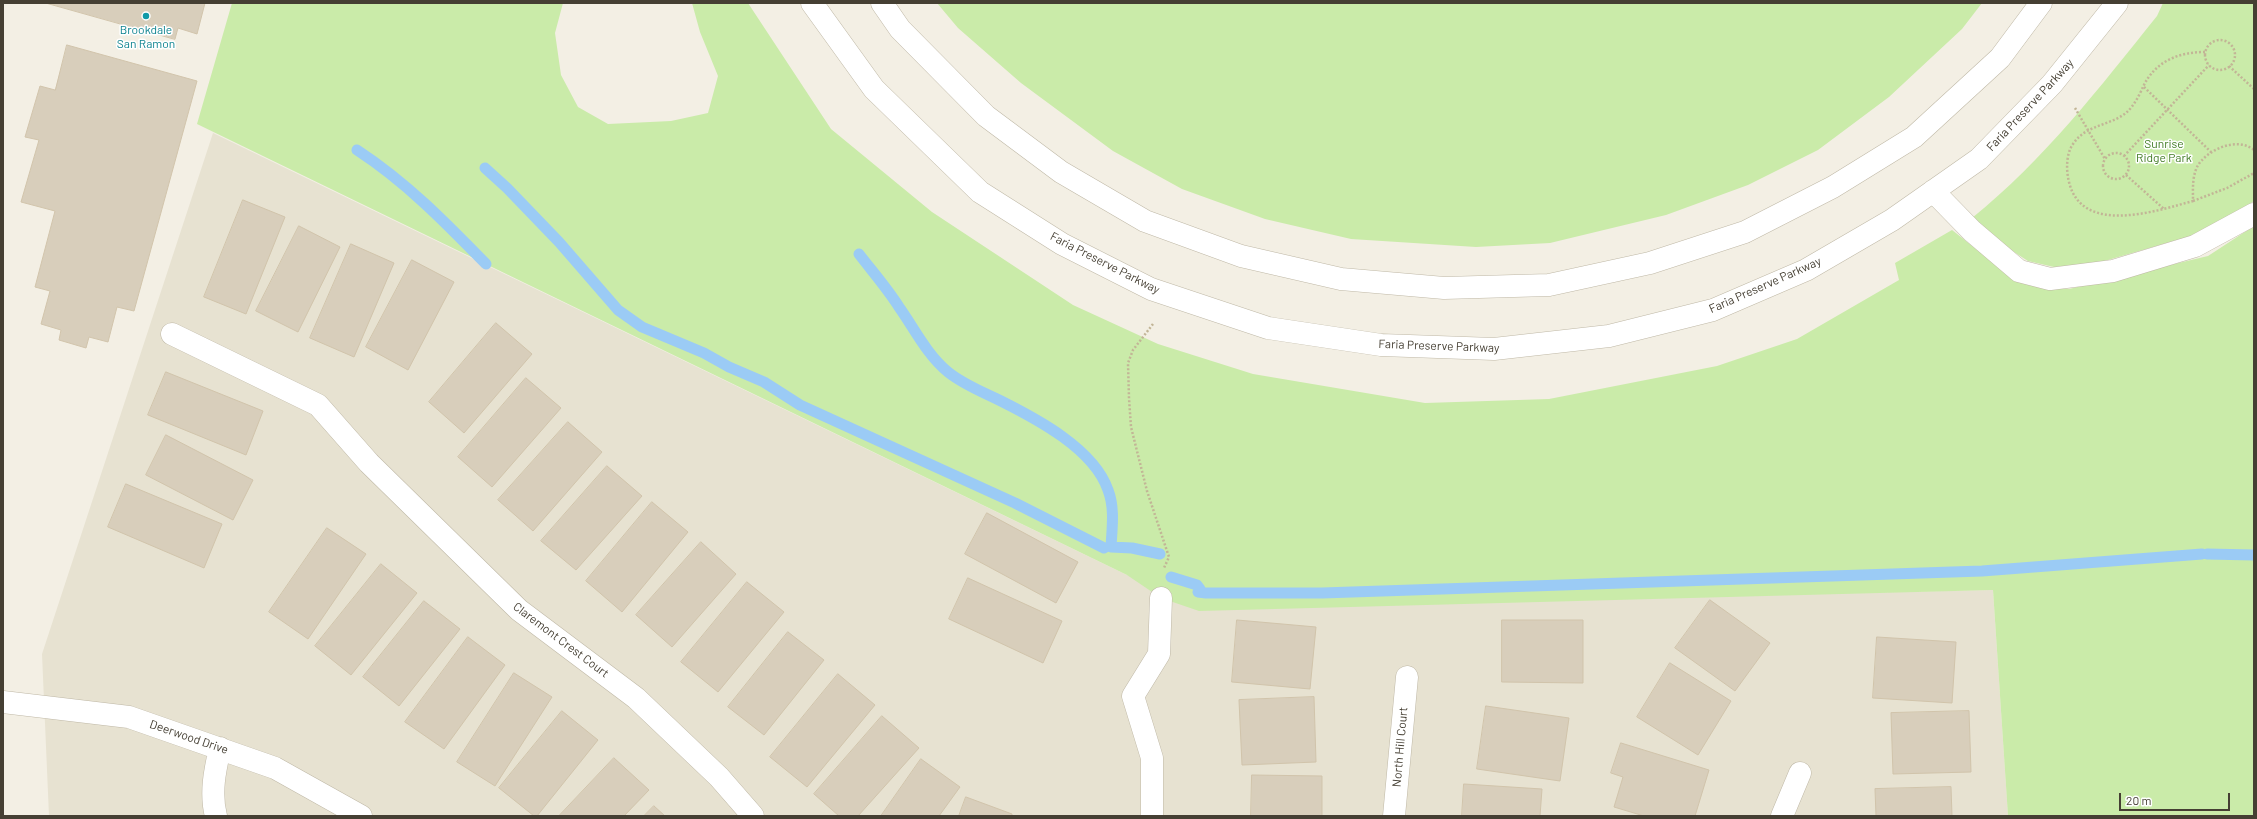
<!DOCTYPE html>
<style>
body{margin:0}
#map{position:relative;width:2257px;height:819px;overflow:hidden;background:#f3efe4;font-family:Barlow,sans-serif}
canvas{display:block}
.frame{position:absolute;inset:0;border:4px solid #453f33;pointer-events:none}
.scale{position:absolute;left:2119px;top:793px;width:111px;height:18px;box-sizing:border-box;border:2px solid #453f33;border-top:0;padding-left:5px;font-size:12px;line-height:14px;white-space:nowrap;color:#453f33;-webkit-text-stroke:3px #fff;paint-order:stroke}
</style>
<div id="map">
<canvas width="2257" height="819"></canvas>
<div class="frame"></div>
<div class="scale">20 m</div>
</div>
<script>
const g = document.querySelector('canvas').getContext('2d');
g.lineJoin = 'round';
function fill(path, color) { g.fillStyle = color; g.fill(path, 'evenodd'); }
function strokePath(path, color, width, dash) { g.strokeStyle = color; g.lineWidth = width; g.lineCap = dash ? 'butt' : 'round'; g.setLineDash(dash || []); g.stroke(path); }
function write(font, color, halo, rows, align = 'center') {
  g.font = font + ' Barlow,sans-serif'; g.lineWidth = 3; g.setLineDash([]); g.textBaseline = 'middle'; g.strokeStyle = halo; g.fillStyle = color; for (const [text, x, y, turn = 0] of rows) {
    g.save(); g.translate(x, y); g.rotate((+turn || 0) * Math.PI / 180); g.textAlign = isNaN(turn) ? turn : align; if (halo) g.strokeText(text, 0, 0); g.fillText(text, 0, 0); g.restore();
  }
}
const residential = new Path2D(`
 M213,133l914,442 316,26 550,-11 15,226h-1959l-7,-162z`);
const green = new Path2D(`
 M232,3h331l-8,30 6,42 17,32 30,17 63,-3 37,-8 10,-37 -18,-44 -8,-29h56l83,126 101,83 141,93 85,39 95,30 172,29 124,-4 168,-33 80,-27 102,-59 -4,-17 57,-33 61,48 25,7 31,4 139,-33 46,-30v590h-246l-15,-226 -794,21 -38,-13 -34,-23 -930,-451z
 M937,3h1045l-20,26 -73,68 -71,53 -70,35 -82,30 -116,28 -74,4 -125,-8 -86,-20 -83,-30 -69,-38 -92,-68 -63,-55z
 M2163,3h91v198l-49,31 -111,32 -40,3 -26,-6 -28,-18 -28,-25c72,-58 128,-131 185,-202z`);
const stream = new Path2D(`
 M357,150c49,32 88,72 129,114
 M485,168l22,20 52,54 59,68 24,17 62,26 25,14 35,15 36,23 215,98 89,45
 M859,254c13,17 28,34 40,53 15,21 28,48 49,65 16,13 35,20 53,29 36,18 93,48 107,89 7,18 4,38 3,57l21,1 28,6
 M2207,554l47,1
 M1171,577l26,8 3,4 -2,3 8,1h116l660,-22 220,-17`);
const building = new Path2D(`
 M46,3h159l-8,31 -19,-6 -3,11z
 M67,45l130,36 -63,230 -17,-4 -9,35 -19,-5 -3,11 -27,-8 2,-10 -20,-6 9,-33 -15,-4 20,-76 -34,-9 18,-62 -14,-3 15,-51 15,4z
 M243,200l42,17 -39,97 -42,-17z
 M299,226l41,21 -42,85 -42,-21z
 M351,244l43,19 -40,94 -44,-19z
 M412,260l42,22 -46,88 -42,-23z
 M496,323l36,31 -68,79 -35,-31z
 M166,372l97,39 -17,44 -98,-40z
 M526,378l35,30 -69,79 -34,-30z
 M568,422l34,30 -69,79 -35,-31z
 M166,435l87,45 -20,40 -87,-45z
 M607,466l35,30 -66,74 -35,-29z
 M126,484l96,40 -18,44 -96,-41z
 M652,502l36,30 -66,80 -36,-31z
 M987,513l91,49 -22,41 -91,-49z
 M327,528l39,26 -58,85 -39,-27z
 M701,542l35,32 -64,73 -36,-32z
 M381,564l36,29 -66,82 -36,-29z
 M968,578l94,43 -19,42 -94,-44z
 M747,582l37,30 -66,80 -37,-30z
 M1710,600l60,43 -35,48 -60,-43z
 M424,601l36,28 -61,77 -36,-29z
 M1237,620l79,7 -6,62 -78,-7z
 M1502,620h81v63l-81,-1z
 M788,632l36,28 -60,75 -36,-28z
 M468,637l37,28 -61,84 -39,-27z
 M1877,637l79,5 -4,61 -79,-5z
 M1670,663l61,38 -33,54 -61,-38z
 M514,673l38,24 -57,89 -38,-24z
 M838,674l37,31 -68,82 -37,-30z
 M1314,697l2,65 -74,3 -3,-65z
 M1486,706l83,12 -9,63 -83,-12z
 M562,711l36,29 -61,76h-3l-35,-28z
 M1969,711l2,61 -78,2 -2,-61z
 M882,716l37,32 -61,68h-19l-25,-22z
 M1621,743l88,27 -14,46h-51l-30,-9 9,-30 -12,-4z
 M614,758l35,32 -25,26h-65z
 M921,759l39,28 -21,29h-58z
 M1252,775l70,1v40h-71z
 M1464,784l78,5 -2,27h-78z
 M1951,787l1,29h-76l-1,-27z
 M966,797l46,17v2h-53z
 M654,806l11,10h-21z`);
const path = new Path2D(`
 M2205 55a15 15 0 1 1 30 0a15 15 0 1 1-30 0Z
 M2205,52c-26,0 -50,9 -62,35 -3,7 -10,20 -16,25 -16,14 -41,12 -54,32 -7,10 -7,26 -4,38 13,54 87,29 124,19 0,-11 -1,-23 4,-34 9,-17 40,-31 57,-17
 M2229,66l25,23
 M2144,87l67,65
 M2075,108l30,51
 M2103 166a13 13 0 1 1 26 0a13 13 0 1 1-26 0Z
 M2124,156l85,-91
 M2126,175l38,34
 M2193,201l34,-13 27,-15
 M1153,324l-20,26 -5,13 1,35 2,29 16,64 22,66 -5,11`);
const minor = new Path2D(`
 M812,3l62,86 106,103 82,52 89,45 117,39 113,17 113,4 115,-13 104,-26 93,-40 86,-50 87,-61 73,-75 65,-81
 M882,3l18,26 86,87 75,56 84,49 96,35 100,23 103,9 105,-3 101,-22 95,-31 88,-45 81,-50 86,-79 41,-55
 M1933,191l39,40 47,40 31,8 63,-8 82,-25 59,-32
 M172,334l146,71 51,58 150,147 117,88 83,79 34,39
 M3,702l126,15 146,51 86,48
 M216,816c-6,-23 -1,-46 4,-68
 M1152,816v-58l-19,-62 26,-42 2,-56
 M1394,816l13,-139
 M1782,816l18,-43`);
const markers = [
 [146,16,4,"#0f9aa8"]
];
const cultureNames = [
 ["Brookdale",146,30],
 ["San Ramon",146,44]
];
const streetNames = [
 ["Faria Preserve Parkway",2030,105,-47],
 ["Faria Preserve Parkway",1105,263,27],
 ["Faria Preserve Parkway",1765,285,-24],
 ["Faria Preserve Parkway",1439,346,2],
 ["Claremont Crest Court",561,640,37],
 ["Deerwood Drive",189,737,19],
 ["North Hill Court",1400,747,-85]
];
const parkNames = [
 ["Sunrise",2164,144],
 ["Ridge Park",2164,158]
];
fill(residential, '#e7e2d1');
fill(green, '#caeba9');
strokePath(stream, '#9bcbf5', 11);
fill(building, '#d8cebb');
strokePath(building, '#d1c4ab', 1);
strokePath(minor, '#bfb8a6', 23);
strokePath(path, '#c2b596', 2.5, [2, 2]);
strokePath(minor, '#fff', 22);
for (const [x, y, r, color] of markers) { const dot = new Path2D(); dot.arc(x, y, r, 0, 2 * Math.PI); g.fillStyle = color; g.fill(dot); strokePath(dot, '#fff', 1.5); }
write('12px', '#0d838f', '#fff', cultureNames);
write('12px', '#453f33', '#fff', streetNames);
write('12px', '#407b23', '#fff', parkNames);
</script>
